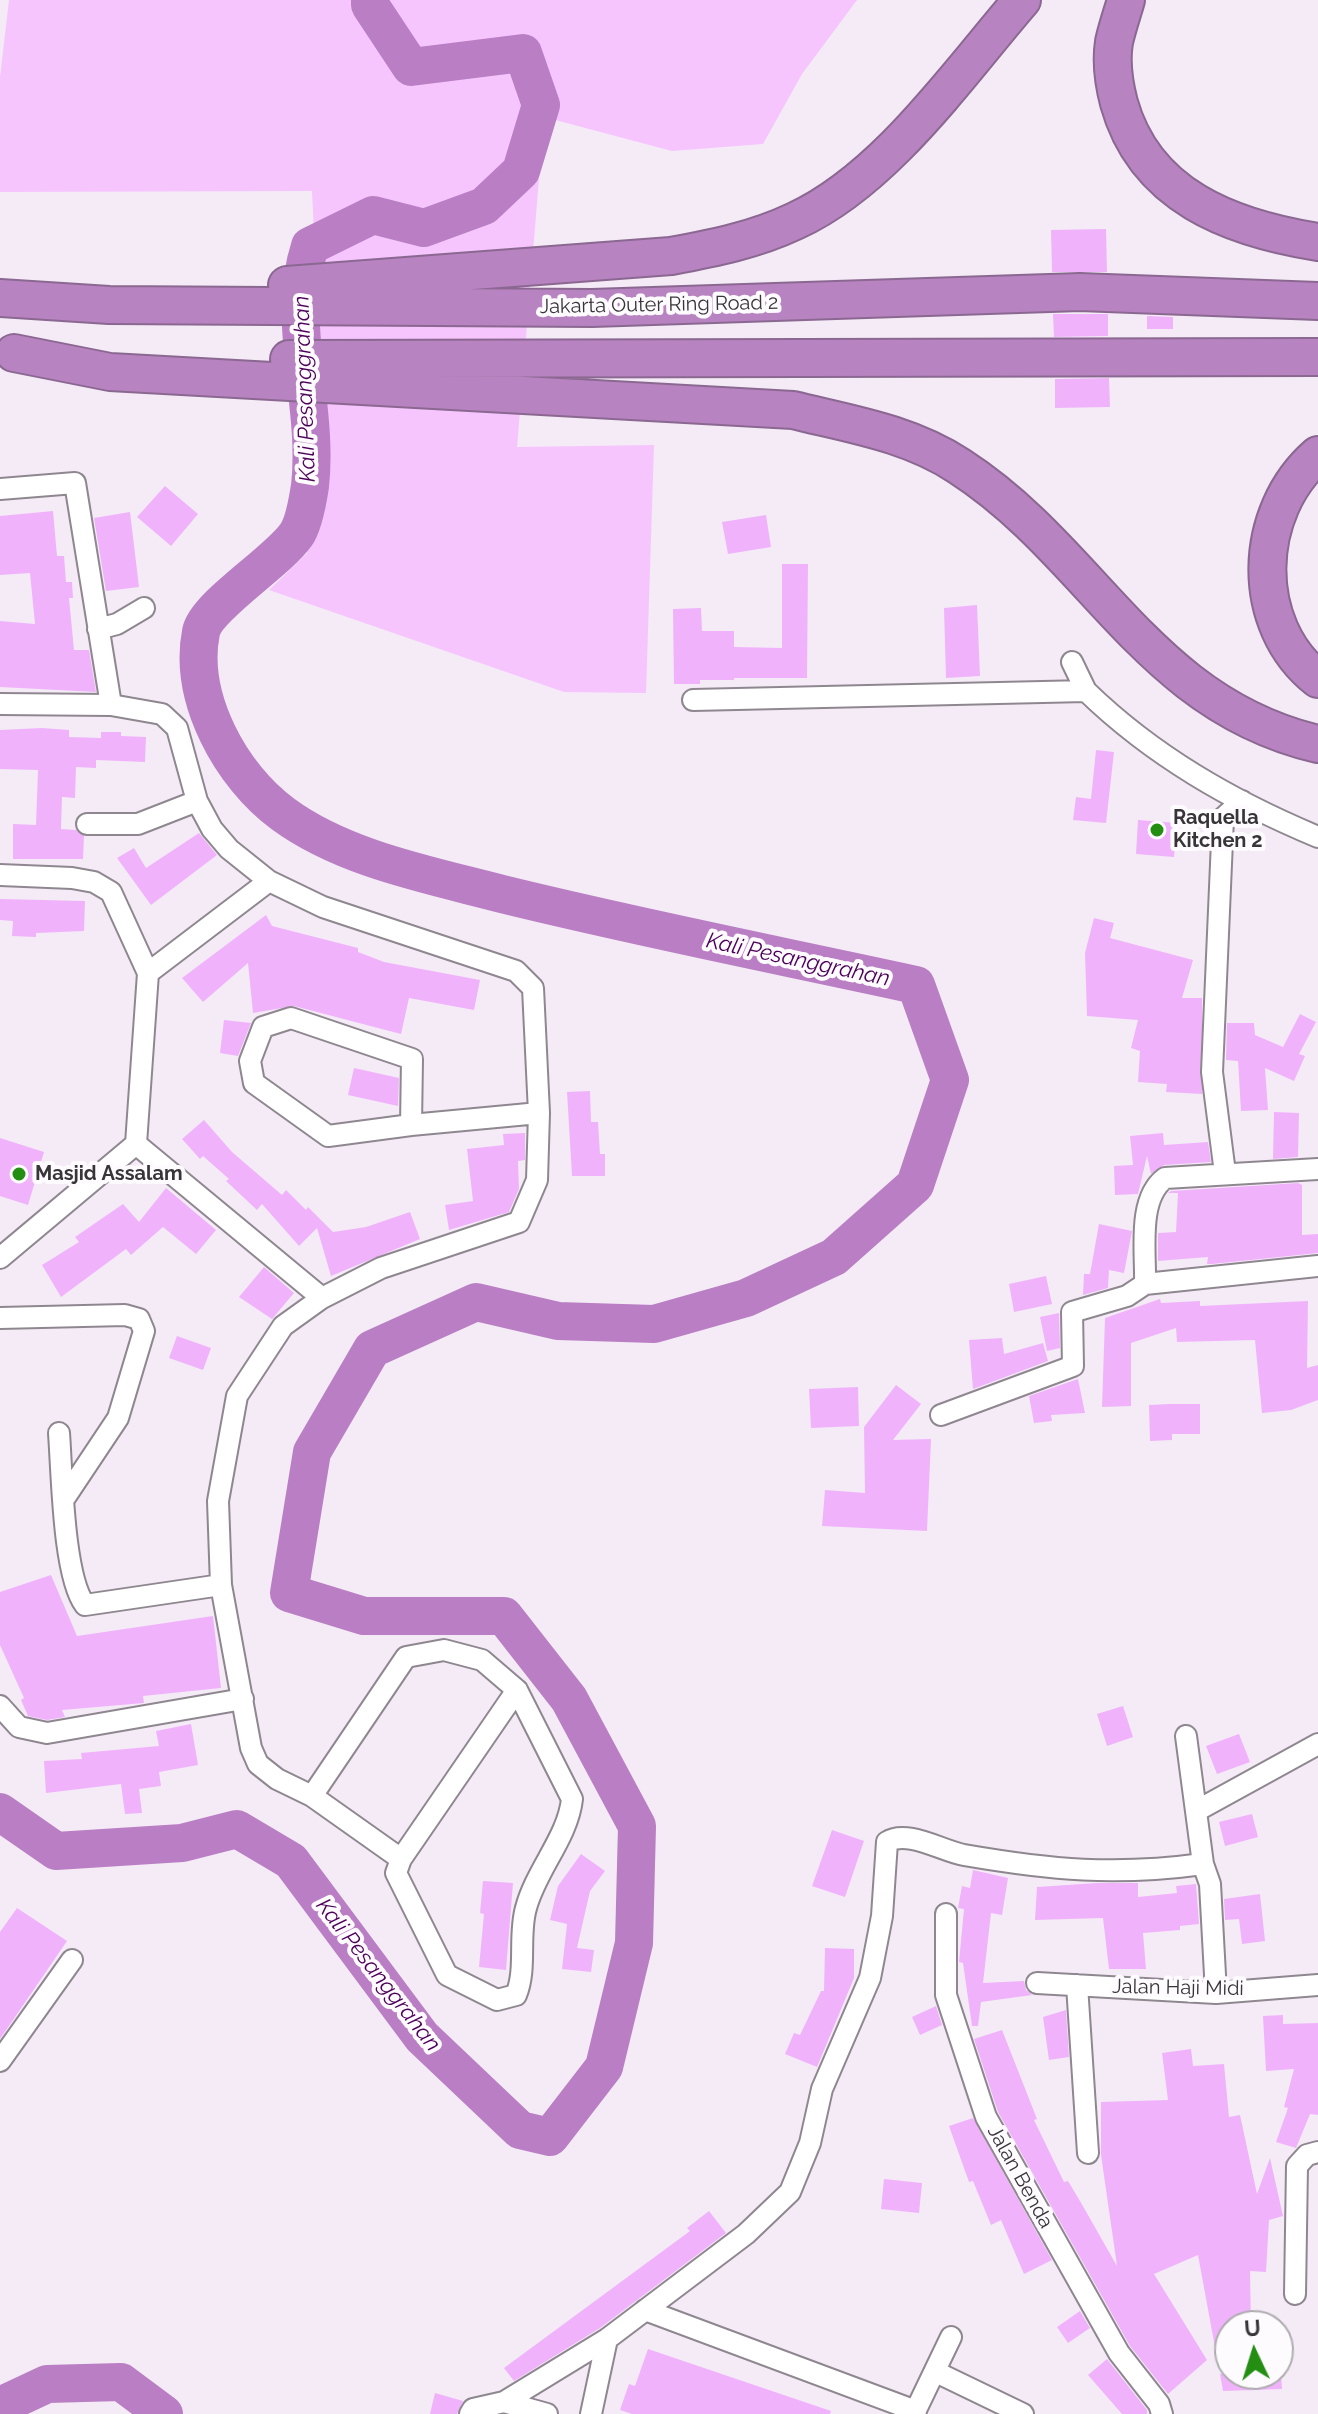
<!DOCTYPE html>
<style>
body{margin:0}
#map{position:relative;width:1318px;height:2414px;overflow:hidden;background:#f4ebf6;font-family:Raleway,sans-serif}
canvas{display:block}
.north{position:absolute;left:1214px;top:2310px;width:80px;height:80px;box-sizing:border-box;background:#fefbff;border:2px solid #afacb0;border-radius:50%;rotate:356deg;font-size:22px;font-weight:700;line-height:32px;text-align:center;color:#383539}
.north::after{content:'';display:block;margin:auto;width:28px;height:36px;background:#238e11;clip-path:polygon(50% 0,100% 100%,50% 72%,0 100%)}
</style>
<div id="map">
<canvas width="1318" height="2414"></canvas>
<div class="north">U</div>
</div>
<script>
const g = document.querySelector('canvas').getContext('2d');
g.lineJoin = 'round';
function fill(path, color) { g.fillStyle = color; g.fill(path, 'evenodd'); }
function strokePath(path, color, width, dash) { g.strokeStyle = color; g.lineWidth = width; g.lineCap = dash ? 'butt' : 'round'; g.setLineDash(dash || []); g.stroke(path); }
function write(font, color, halo, rows, align = 'center') {
  g.font = font + ' Raleway,sans-serif'; g.lineWidth = 8; g.setLineDash([]); g.textBaseline = 'middle'; g.strokeStyle = halo; g.fillStyle = color; for (const [text, x, y, turn = 0] of rows) {
    g.save(); g.translate(x, y); g.rotate((+turn || 0) * Math.PI / 180); g.textAlign = isNaN(turn) ? turn : align; if (halo) g.strokeText(text, 0, 0); g.fillText(text, 0, 0); g.restore();
  }
}
const green = new Path2D(`
 M9,0h848l-55,74 -39,70 -91,7 -128,-34 -27,330 137,-2 -8,248 -82,-1 -295,-102 38,-37 17,-104 -12,-258 -312,1v-115z`);
const river = new Path2D(`
 M0,1812l56,39 126,-8 55,-14 54,32 131,176 98,93 30,7 54,-70 30,-124 3,-117 -68,-127 -65,-83h-140l-75,-23 23,-141 60,-103 104,-47 82,19 96,3 92,-26 88,-41 81,-72 35,-105 -34,-95c-138,-30 -276,-57 -414,-91 -72,-19 -158,-35 -219,-80 -52,-38 -95,-116 -82,-182 5,-26 75,-69 95,-97 8,-11 12,-36 14,-49 9,-80 -25,-163 0,-240l63,-31 51,13 60,-22 37,-35 20,-66 -18,-52 -112,14 -41,-62v-5
 M0,2406l47,-22 74,-2 43,32`);
const building = new Path2D(`
 M1106,229l1,43h-55l-1,-42z
 M1053,314h55v22l-54,1z
 M1147,316l26,1v12h-26z
 M1109,378l1,29 -55,1v-29z
 M165,486l33,28 -27,32 -34,-29z
 M53,511l4,45h7l2,26h6l1,16h-4l5,52h15l7,42 -96,-5v-66l35,3 -5,-51 -30,2v-59z
 M130,512l9,75 -33,4 -12,-73z
 M766,515l5,32 -43,7 -6,-32z
 M782,564h26l-1,114h-73v2h-34v4h-26l-1,-75 28,-1 1,23h32v16l48,1z
 M977,605l3,71 -34,2 -2,-70z
 M42,728l27,2v7l32,1v-6h20v4l25,1 -1,25 -49,-2v8l-20,-1 -1,31 -13,-1 -1,32 15,1 8,6 -1,23h-70v-35l23,1 2,-55 -38,-1v-39z
 M1096,750l18,2 -8,71 -33,-3 3,-23 15,2z
 M1138,820l39,3 -3,34 -38,-3z
 M199,833l18,22 -66,50 -34,-47 17,-10 12,20z
 M0,899l85,2 -1,30 -48,2v4l-24,-1 1,-15 -13,-1z
 M266,915l6,11 86,22v4l26,10 96,18 -6,30 -65,-12 -8,36 -107,-28 -41,7 -5,-50 -45,39 -21,-24z
 M1094,918l20,5 -4,15 83,22 -11,38h20v96l-36,-2 1,-8 -29,-2 2,-31 -9,-3 7,-28 -51,-4 -2,-63z
 M1300,1014l16,8 -17,32 6,2 -11,25 -29,-13 3,42 -27,1 -3,-50 -12,-1 1,-37h27l1,12 28,12z
 M224,1020l27,3 -13,33 -18,-3z
 M354,1068l45,10 -1,28 -50,-11z
 M590,1091l1,31h7l2,32h5v22h-33l-5,-84z
 M1274,1112l25,1 -1,44 -25,2z
 M204,1120l28,32 50,43 4,-5 20,20 2,-3 25,25 33,-5 44,-15 10,27 -89,37 -14,-48 -18,18 -37,-42 -5,6 -31,-29 3,-2 -26,-23 -3,3 -18,-20z
 M525,1133v27l-7,1 1,28 -10,23 -60,18 -4,-25 28,-4 -6,-52 37,-4 -1,-11z
 M1163,1133l1,12 44,-3 3,20 -47,3 -13,9 -4,-18 -9,38 -23,1 -1,-29 19,-1 -3,-29z
 M0,1138l44,14 -16,53 -28,-9z
 M1298,1183l4,2v50l16,-1v19l-106,11h-5l1,-7 -50,4v-28l18,-1 2,-39h-10l3,-2z
 M166,1188l50,42 -20,24 -33,-27 -32,28 -5,-6 -65,48 -19,-32 37,-23 -4,-5 48,-33 16,18z
 M1099,1224l33,7 -8,42 -15,-3 -1,18 -25,7 1,-21h6z
 M264,1267l30,26 -22,26 -33,-22z
 M1046,1276l6,28 -38,8 -5,-28z
 M1160,1299l1,4 39,-2v5l108,-5 -1,67 11,-3v35l-27,10 -29,3 -7,-73 -78,2 -1,-14 -45,15v63l-29,1 3,-89z
 M1059,1313l1,35 -13,3 -7,-34z
 M177,1336l34,12 -8,22 -34,-12z
 M1002,1338l2,16 39,-11 5,18 -75,28 -4,-49z
 M1078,1379l7,34 -34,2 1,6 -18,2 -5,-27z
 M896,1385l25,19 -28,36 38,-1 -4,92 -105,-5 3,-36 40,3 -1,-66z
 M858,1387l1,39 -48,2 -2,-39z
 M1170,1404h30v30h-28v6l-22,1 -1,-36z
 M51,1575l26,61 136,-20 8,72 -78,8 1,7 -82,7 3,7 -18,3 -19,-4 -7,-16 3,-2 -24,-53v-53z
 M1123,1706l10,31 -26,9 -10,-32z
 M191,1724l7,41 -39,7 2,14 -22,3 3,24 -17,1 -4,-30 -75,9 -2,-32 38,-2 -1,-6 78,-7 -3,-15z
 M1239,1734l11,28 -33,12 -11,-28z
 M1252,1814l6,23 -33,9 -6,-24z
 M832,1830l32,11 -19,56 -33,-11z
 M581,1854l24,17 -15,20 -13,57 17,2 -3,22 -29,-3 5,-45 -17,-4 8,-34z
 M973,1870l35,8 -6,37 -11,-2 -8,70 41,-2 2,9 6,5 -51,7 -3,24h-6l-9,-63 -4,-1 5,-53 -6,-1 4,-22 8,2z
 M483,1881l30,2 -7,87 -27,-3 5,-53 -4,-1z
 M1097,1883h41v14l39,-4 -1,-7 20,-2 3,40 -19,2v4l-37,3 3,36h-37l-6,-51 -68,2 2,-33z
 M1260,1894l5,47 -23,3 -3,-25 -14,1 -1,-21z
 M17,1908l50,33 -67,98v-107z
 M825,1948l29,1v29l-37,89 -32,-13 9,-21 6,2 21,-44h3z
 M936,2006l6,19 -22,10 -8,-18z
 M1066,2010l3,47 -20,3 -6,-43z
 M1283,2015v9l35,-1v92l-8,-1 -14,34 -20,-6 12,-34 -4,-1 10,-38 -28,2 -3,-55z
 M1002,2030l35,89 -3,1 30,62 4,-1 12,20 37,65 -16,-111v-53l67,-2 -6,-47 29,-4 2,17 31,-2 5,53 11,-2 17,79 13,-36 13,58 -14,4 -3,52 -16,-1 1,55h-22l1,15 -14,12 -18,-98 -44,19 53,86 -39,34 -38,-48 -132,-234 -24,-73z
 M973,2118l79,142 -28,14 -23,-54 -10,5 -18,-44 -4,1 -20,-56z
 M884,2179l38,4 -3,30 -38,-4z
 M709,2211l17,22 -126,95 -86,53 -10,-13 186,-137 -3,-3z
 M1080,2311l10,17 -22,15 -11,-16z
 M648,2349l183,62 -1,3h-198l-12,-4 9,-26 6,2z
 M1107,2359l40,51v4h-25l-34,-39z
 M1220,2374h61l1,15 -59,2z
 M435,2393l28,8 -6,13h-27z`);
const street = new Path2D(`
 M0,489l75,-6 36,222
 M98,629l19,-5 27,-16
 M1086,691c67,65 146,110 232,146
 M693,700l393,-9 -14,-29
 M0,704l111,1 51,9 15,14 20,73 15,28 17,20 40,32 54,26 193,64 17,17 6,125 -2,67 -18,42 -138,46 -59,30 -39,28 -46,70 -19,105 3,84 30,163 7,16 19,15 35,17 89,63
 M87,824h51l59,-23
 M0,875l72,3 22,4 17,10 37,81 -12,171 -136,114
 M148,973l121,-92
 M291,1018l121,41 -1,66 -83,11 -74,-53 -4,-22 13,-34z
 M411,1125l128,-12
 M136,1144l186,154
 M1225,1173l-13,-101 11,-254 19,-17
 M1145,1284l173,-18
 M0,1318l125,-3 14,4 5,12 -26,87 -54,81
 M941,1415l132,-49 -1,-54 55,-16 18,-12c1,-32 -8,-85 20,-106l153,-9
 M59,1433c3,39 4,143 26,172l136,-20
 M0,1706l19,21 28,6 196,-34
 M1186,1736l17,128 7,20 6,109
 M312,1796l94,-139 38,-7 38,10 35,30 55,109c-4,38 -36,71 -46,109 -8,27 1,61 -10,87l-19,5 -50,-25 -51,-102 5,-14 116,-169
 M1198,1810l120,-66
 M946,1914v81l40,122 133,236 40,51 3,10
 M1037,1983l179,10 102,-8
 M1077,1985l11,168
 M0,2061l72,-101
 M1295,2294l2,-128 10,-11 11,-3
 M645,2310l271,101
 M936,2372l87,42
 M504,2402l103,-63 139,-105 44,-42 20,-49 12,-54 48,-111 12,-62 5,-74c20,-13 55,9 77,13 87,15 151,21 239,9
 M470,2414l3,-5 31,-7 43,12
 M591,2414l16,-75
 M914,2414l37,-77`);
const highway = new Path2D(`
 M1126,0c-4,14 -9,28 -12,42 -3,19 0,42 5,61 26,93 111,125 199,139
 M287,285l384,-29c43,-8 84,-16 124,-35 90,-41 163,-147 227,-221
 M0,298l109,7 483,3 488,-16 238,9
 M14,353l96,19 683,38c57,14 116,23 166,56 135,87 188,238 359,278
 M289,359l1029,-2
 M1318,455c-66,57 -69,170 0,224`);
const markers = [
 [1157,830,8,"#238e11"],
 [19,1174,8,"#238e11"]
];
const streetNames = [
 ["Jakarta Outer Ring Road 2",659,305,-1],
 ["Jalan Haji Midi",1178,1988,1],
 ["Jalan Benda",1020,2177,61]
];
const poiNames = [
 ["Raquella",1173,818],
 ["Kitchen 2",1173,841],
 ["Masjid Assalam",35,1174]
];
const waterNames = [
 ["Kali Pesanggrahan",305,389,-92],
 ["Kali Pesanggrahan",798,960,12],
 ["Kali Pesanggrahan",378,1975,52]
];
fill(green, '#f6c5fe');
strokePath(river, '#b97ec3', 38);
fill(building, '#f0b3fb');
strokePath(street, '#8f8790', 24);
strokePath(highway, '#8b6891', 40);
strokePath(street, '#fff', 20);
strokePath(highway, '#b883c1', 36);
for (const [x, y, r, color] of markers) { const dot = new Path2D(); dot.arc(x, y, r, 0, 2 * Math.PI); g.fillStyle = color; g.fill(dot); strokePath(dot, '#fefbff', 3); }
write('20px', '#383539', '#fefbff', streetNames);
write('bold 20px', '#383539', '#fefbff', poiNames, 'left');
write('italic 22px', '#4d005a', '#fefbff', waterNames);
</script>
